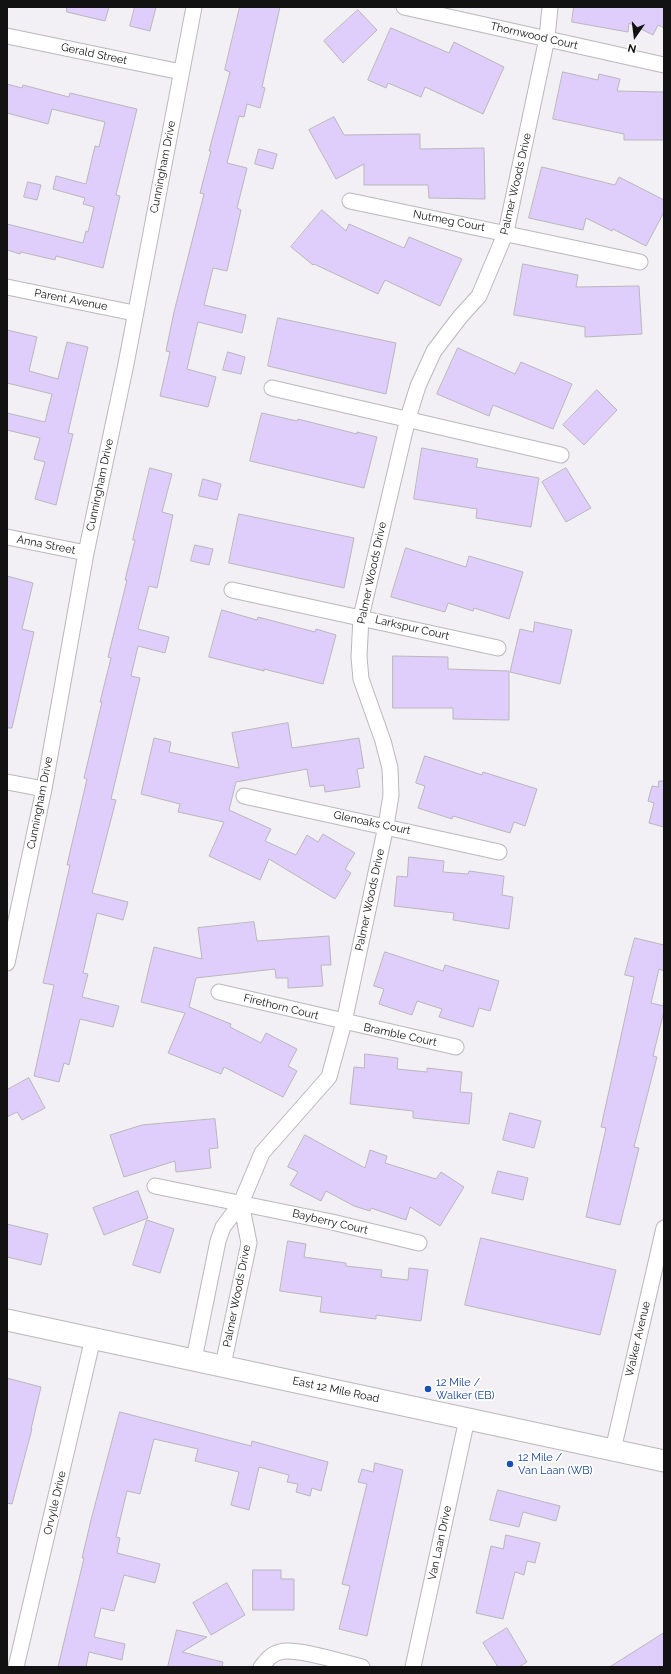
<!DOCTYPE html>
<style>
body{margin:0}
#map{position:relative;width:671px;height:1674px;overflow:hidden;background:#f2f0f4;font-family:Raleway,sans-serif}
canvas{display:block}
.frame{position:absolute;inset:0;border:8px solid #131213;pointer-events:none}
.north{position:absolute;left:615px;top:16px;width:40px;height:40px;-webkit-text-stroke:3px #fff;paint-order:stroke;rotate:194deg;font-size:11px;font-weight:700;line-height:16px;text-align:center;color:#131213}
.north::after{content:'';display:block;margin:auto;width:14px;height:18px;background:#131213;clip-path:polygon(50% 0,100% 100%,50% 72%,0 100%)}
</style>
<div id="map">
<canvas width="671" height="1674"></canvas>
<div class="frame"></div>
<div class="north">N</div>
</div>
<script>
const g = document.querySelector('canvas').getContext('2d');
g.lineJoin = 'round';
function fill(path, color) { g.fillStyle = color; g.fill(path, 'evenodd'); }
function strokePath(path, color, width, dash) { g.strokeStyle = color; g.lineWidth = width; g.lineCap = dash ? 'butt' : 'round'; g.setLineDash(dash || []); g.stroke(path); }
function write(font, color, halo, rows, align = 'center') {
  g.font = font + ' Raleway,sans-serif'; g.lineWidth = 3.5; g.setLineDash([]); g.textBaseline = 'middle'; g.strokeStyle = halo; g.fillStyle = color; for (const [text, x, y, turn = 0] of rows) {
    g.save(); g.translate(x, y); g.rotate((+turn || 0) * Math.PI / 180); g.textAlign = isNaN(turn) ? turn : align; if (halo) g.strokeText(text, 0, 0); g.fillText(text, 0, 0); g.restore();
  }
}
const building = new Path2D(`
 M67,7h42l-4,14 -38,-9z
 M135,7h21l-6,24 -20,-5z
 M240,7h40l-18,80 3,1 -5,20 -13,-4 -3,13 -5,-1 -12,47 20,5 -10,40 4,2 -14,61 -14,-3 -9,37 42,10 -4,18 -44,-11 -11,47 29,8 -8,30 -48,-11 10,-44 -4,-1 8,-39 30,-118 -4,-1 11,-42h-2l21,-79 -5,-2z
 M574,7h90v21l-6,-3 -5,10 -24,-12 -1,9 -56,-10z
 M358,10l19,20 -34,33 -19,-22z
 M391,28l58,25 5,-11 50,25 -21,47 -58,-27 -4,10 -33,-14 -2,5 -18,-8z
 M563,72l35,8 1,-6 21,5 -3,12 47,1v48h-40v-6l-71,-15z
 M7,84l15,4 1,-3 46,12 1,-4 67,16 -21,86 4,1 -17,72 -47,-12 -1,4 -34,-8 -1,2 -13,-4v-26l76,19 3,-12 2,1 6,-25 -11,-3 2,-6 -32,-9 3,-13 30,8 9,-38 4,1 6,-25 -53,-13 -4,15 -41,-11z
 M334,117l10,18 76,-1v15l64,-1 1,51 -56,-1 -1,-13h-64v-21l-28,15 -27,-49z
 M259,149l18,5 -4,15 -18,-5z
 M542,167l73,18 4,-8 45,23v12l-18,34 -33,-17 -1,2 -26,-13 -3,12 -54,-12z
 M28,182l13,3 -4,15 -13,-3z
 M322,210l24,21 3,-7 55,24 5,-11 53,22 -22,47 -55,-26 -7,14 -64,-30 -1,1 -22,-18z
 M523,264l55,11 -2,12 63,-1 3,48 -57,3v-10l-71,-12z
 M278,318l118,25 -10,51 -118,-28z
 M7,330l30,7 -8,34 29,8 9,-37 21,5 -20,86 5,1 -17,71 -21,-6 10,-37 -11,-3 6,-21 -33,-8v-17l38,9 7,-28 -45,-11z
 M458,348l57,26 6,-12 51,22 -19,45 -60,-24 -4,11 -52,-22z
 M228,352l17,5 -4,17 -18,-4z
 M597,390l20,20 -33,35 -21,-20z
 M262,413l35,8 1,-2 59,15v-2l20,5 -13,51 -114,-27z
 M422,448l56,11 -2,8 63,11 -8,49 -55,-9 1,-9 -63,-10z
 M150,468l22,6 -10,38 11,3 -16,73 -8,-2 -11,43 31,8 -4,16 -27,-7 -7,30 9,2 -29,121 5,1 -24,93 36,9 -5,18 -26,-7 -14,60 5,1 -6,23 37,9 -6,21 -33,-8 -11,46 -5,-2 -5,19 -25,-6 20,-91 -11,-2 27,-118h-3l20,-86 -3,-1 18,-76h-2l11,-44 -3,-1 19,-77h-2l10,-40h-2z
 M566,468l25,40 -25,14 -24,-40z
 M203,479l18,5 -4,16 -18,-4z
 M239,514l115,24 -10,50 -115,-25z
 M195,545l18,4 -4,16 -18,-4z
 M406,548l60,19 3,-11 54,16 -14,47 -35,-11 -1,3 -25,-8 -3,9 -54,-15z
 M7,576l26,7 -11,46 12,3 -22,96h-5z
 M222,610l35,10 1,-3 57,15 1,-3 20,6 -13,49 -59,-15v2l-55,-14z
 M535,622l37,8 -12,54 -50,-12 10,-43 13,3z
 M393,656l55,1v12l61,2v49l-56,-1v-11h-60z
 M288,723l4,25 67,-10 5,30 -7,1 3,18 -35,5 -1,-7 -14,2 -3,-18 -71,13 -7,28 42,19 -6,12 31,14 11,-20 11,7 5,-8 32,19 -10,16 6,4 -16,26 -66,-40 -9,21 -51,-24 15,-34 -46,-10 2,-8 -39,-10 13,-56 17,4 -2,10 70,16 -7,-35z
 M425,756l57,19 1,-3 54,17 -12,37 -11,-4 -4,11 -57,-17 -1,3 -34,-11 7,-22 -9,-3z
 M659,781h5v46l-15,-4 5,-20 -6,-2 4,-15 6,1z
 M409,857l35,4 -1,11 25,2 1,-3 35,5 -2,19 11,2 -4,32 -56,-9 1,-7 -60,-7 3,-30 10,1z
 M254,922l3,19 72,-5 2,29h-10l2,21 -35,2v-10h-12l-1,-9 -79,9 -7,29 42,17 -1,3 31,16 5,-10 31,16 -9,17 9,5 -14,26 -59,-30 -3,7 -53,-21 17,-40 -44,-11 13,-55 48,12 -4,-31z
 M635,938l29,7v26l-5,-2 -8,34 13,3v5l-11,45 4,1 -23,90 5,1 -19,77 -34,-8 20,-89 -5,-1 33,-150 -9,-2z
 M385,952l58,19 2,-6 54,16 -9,30 -11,-3 -6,19 -34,-10 3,-8 -25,-8 -5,14 -33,-11 5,-15 -10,-3z
 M365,1054l33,4 -1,11 30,3v-4l35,4 -2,20 12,1 -3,31 -56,-6v-7l-63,-7 4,-37 10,1z
 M29,1078l16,30 -23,12 -5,-8 -10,5v-27z
 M510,1113l31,8 -7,27 -31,-8z
 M215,1119l3,29 -9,1 2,19 -35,4 -1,-11 -51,16 -14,-42 32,-10z
 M305,1135l60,33 5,-18 17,6 -2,7 51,16 5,-7 23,15 -24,39 -30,-19 -4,13 -35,-12 -1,3 -16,-5 -28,-15 -5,10 -31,-16 8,-13 -10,-5z
 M498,1171l30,7 -5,22 -31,-7z
 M138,1191l10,27 -44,17 -11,-27z
 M147,1220l27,9 -14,44 -27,-8z
 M7,1224l41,10 -7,31 -34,-8z
 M481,1238l135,32 -16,65 -135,-30z
 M288,1241l18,3 -2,13 42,6v3l36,4 -1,7 27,3 1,-12 19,2 -7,51 -45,-6v4l-56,-7 2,-15 -42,-6z
 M7,1378l34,9 -10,42h1l-20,75 -5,-1z
 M120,1412l131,34 1,-5 76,21 -7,29 -9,-3 -2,8 -14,-4 2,-8 -11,-2 2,-7 -30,-8 -10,43 -18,-5 8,-33 -44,-11 3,-12 -44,-10 -14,55 -13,-3 -11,46 4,1 -3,15 43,11 -5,19 -31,-8 -10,36 -13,-3 -7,29 31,7 -3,16 -33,-8 -3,15h-28l26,-109h-2l9,-38z
 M375,1463l28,7 -36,166 -28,-7 11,-43 -8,-2 25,-100 -9,-2 4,-13 11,3z
 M498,1490l62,16 -4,15 -33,-9 -4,15 -29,-7z
 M506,1535l34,8 -5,20 -8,-2 -3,14 -9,-3 -12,47 -27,-6 15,-67 12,3z
 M253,1570h28v9h13v31h-41z
 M227,1583l18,32 -34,20 -18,-32z
 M507,1628l20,34 -8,5h-21l-15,-24z
 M177,1630l30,7 -25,15 41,10 -1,5h-54z
 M664,1633v34h-54z`);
const minor = new Path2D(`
 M404,7l260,58
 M7,36l174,36
 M350,201l290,61
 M7,287l127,26
 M272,388l289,67
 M7,537l79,16
 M232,590l266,58
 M7,782l37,7
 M244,796l255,56
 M7,963l37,-174 42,-236 40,-189 68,-357
 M219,992l237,55
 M155,1186l177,36 87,21
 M194,1359l24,-118 5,-14 18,-24 21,-50 67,-76 15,-55 42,-196 5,-31 -1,-27 -7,-27 -22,-62 -2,-22 2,-40 47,-199 10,-32 16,-35 26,-34 19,-21 27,-64 41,-194 3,-31
 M223,1365l26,-122 -8,-40
 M613,1450l51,-222
 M16,1667l77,-329
 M261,1667c6,-7 10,-13 19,-15 16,-5 64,11 82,15
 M413,1667l54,-248`);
const secondary = new Path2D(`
 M7,1320l657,141`);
const markers = [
 [428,1389,4,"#1a4fb4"],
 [510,1464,4,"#1a4fb4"]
];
const streetNames = [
 ["Thornwood Court",534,36,13],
 ["Gerald Street",94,54,12],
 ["Cunningham Drive",163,167,-79],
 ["Palmer Woods Drive",516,184,-77],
 ["Nutmeg Court",449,221,11],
 ["Parent Avenue",71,300,11],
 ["Cunningham Drive",100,485,-78],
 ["Anna Street",46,545,11],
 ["Palmer Woods Drive",372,573,-78],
 ["Larkspur Court",412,628,13],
 ["Cunningham Drive",40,803,-79],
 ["Glenoaks Court",372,823,12],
 ["Palmer Woods Drive",370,900,-78],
 ["Firethorn Court",281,1007,14],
 ["Bramble Court",400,1035,12],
 ["Bayberry Court",330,1222,13],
 ["Palmer Woods Drive",237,1296,-79],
 ["Walker Avenue",638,1339,-77],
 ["East 12 Mile Road",336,1390,12],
 ["Orvylle Drive",55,1503,-77],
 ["Van Laan Drive",440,1543,-78]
];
const transitNames = [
 ["12 Mile /",436,1383],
 ["Walker (EB)",436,1396],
 ["12 Mile /",518,1458],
 ["Van Laan (WB)",518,1471]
];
fill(building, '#dfcdfc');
strokePath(building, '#b8b7ba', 1);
strokePath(minor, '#b9b8bb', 17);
strokePath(secondary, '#b9b8bb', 23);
strokePath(minor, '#fff', 15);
strokePath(secondary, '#fff', 21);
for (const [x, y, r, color] of markers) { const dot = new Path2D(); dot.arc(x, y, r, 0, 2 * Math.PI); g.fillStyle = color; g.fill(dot); strokePath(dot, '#fff', 1.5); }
write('11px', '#131213', '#fff', streetNames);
write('11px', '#164399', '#fff', transitNames, 'left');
</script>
